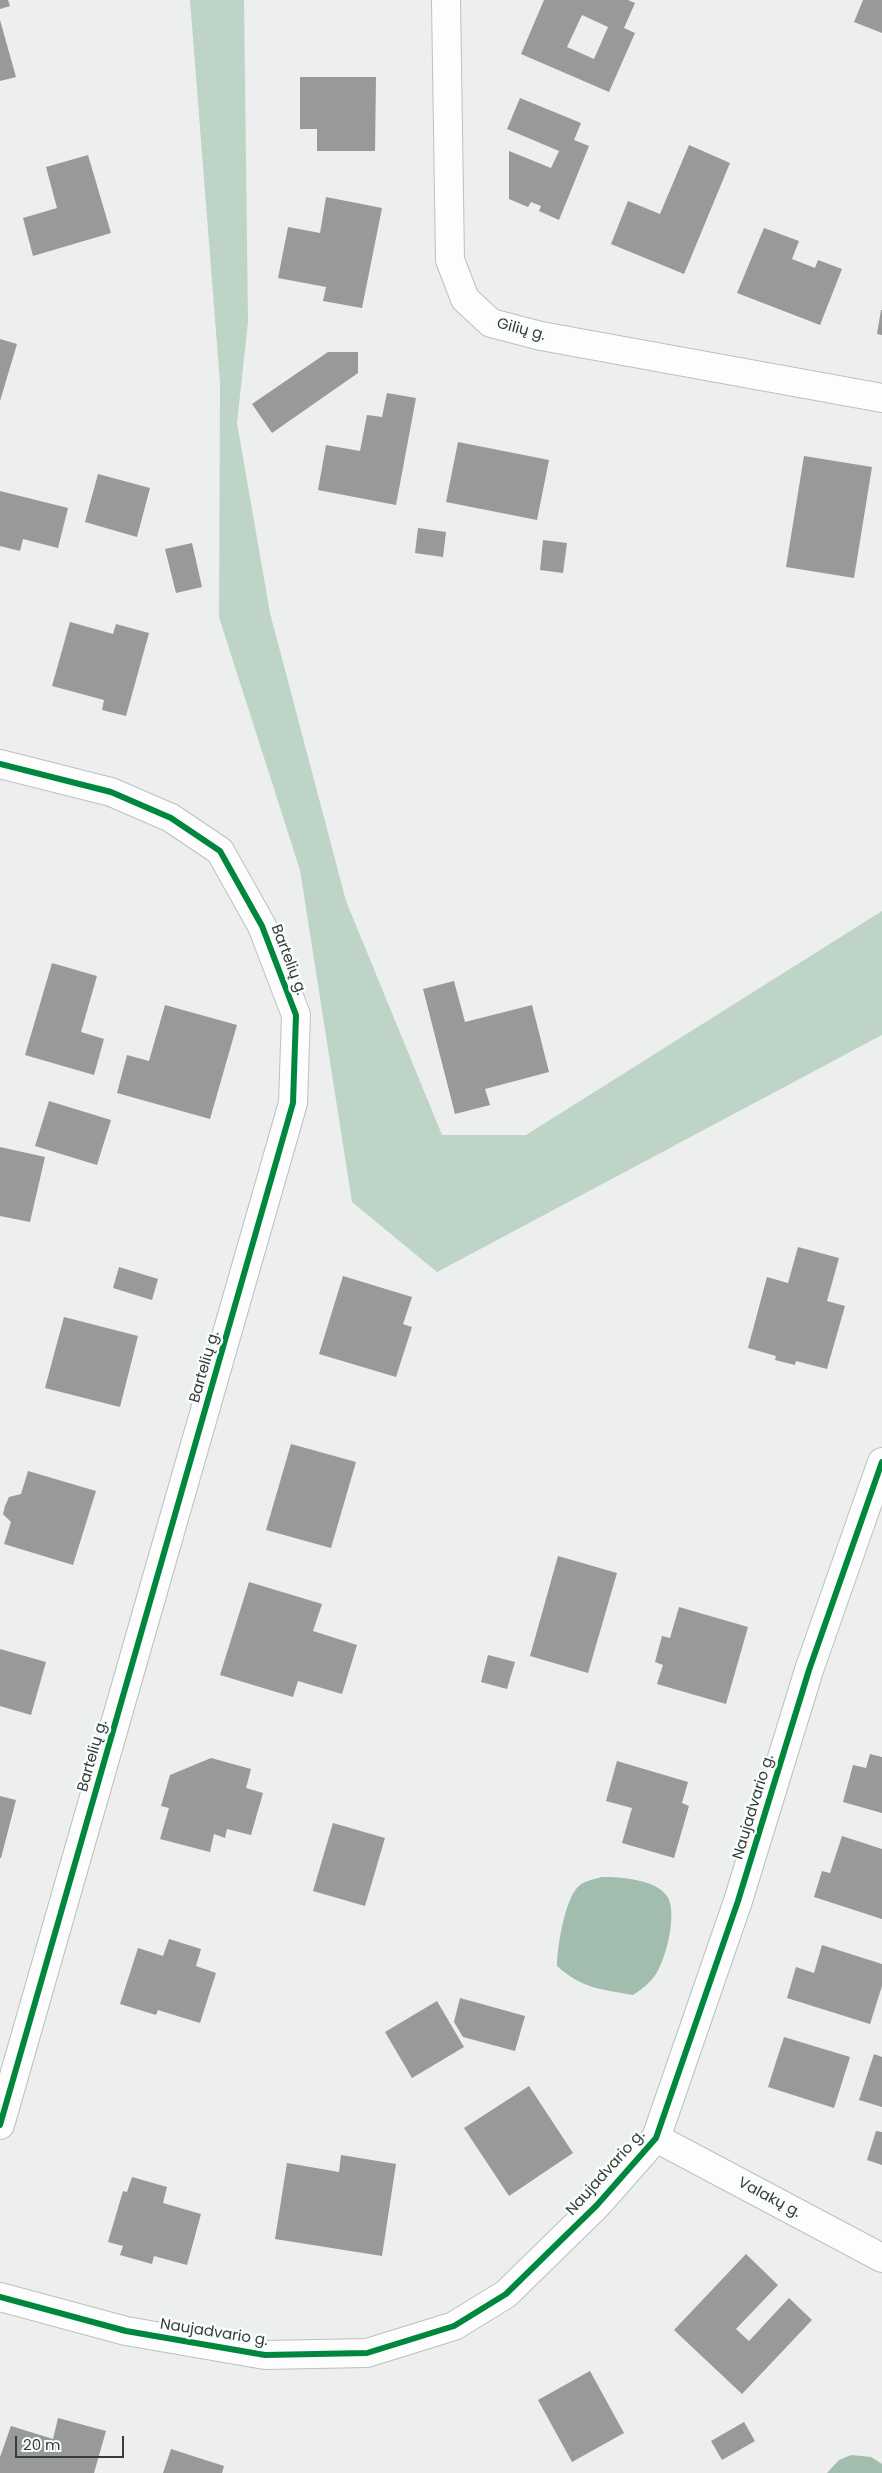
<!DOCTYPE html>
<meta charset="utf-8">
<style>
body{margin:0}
#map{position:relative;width:882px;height:2473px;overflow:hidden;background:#ecefed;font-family:Poppins,sans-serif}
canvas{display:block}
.scale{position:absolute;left:15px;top:2436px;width:109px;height:22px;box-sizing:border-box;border:2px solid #393b39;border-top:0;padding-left:6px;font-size:15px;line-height:18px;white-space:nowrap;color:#393b39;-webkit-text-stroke:4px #f8fefb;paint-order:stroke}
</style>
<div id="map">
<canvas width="882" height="2473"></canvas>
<div class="scale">20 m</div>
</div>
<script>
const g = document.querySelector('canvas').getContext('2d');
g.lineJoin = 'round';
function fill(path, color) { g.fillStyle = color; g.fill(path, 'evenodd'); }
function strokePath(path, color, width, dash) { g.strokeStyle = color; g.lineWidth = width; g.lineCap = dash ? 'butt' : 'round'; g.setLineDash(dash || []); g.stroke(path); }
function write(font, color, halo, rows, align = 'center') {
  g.font = font + ' Poppins,sans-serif'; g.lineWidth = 5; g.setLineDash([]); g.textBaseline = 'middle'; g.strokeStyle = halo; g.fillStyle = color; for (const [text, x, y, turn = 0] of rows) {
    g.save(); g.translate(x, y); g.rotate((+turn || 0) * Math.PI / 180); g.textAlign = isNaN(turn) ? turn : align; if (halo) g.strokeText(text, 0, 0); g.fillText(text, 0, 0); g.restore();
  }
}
const forest = new Path2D(`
 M190,0h54l4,322 -11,101 33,190 76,288 96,234h84l356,-224v124l-445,237 -85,-70 -52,-332 -81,-253 1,-234z`);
const water = new Path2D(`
 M602,1877c18,0 53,2 65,19 11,16 -1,63 -11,78 -6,9 -14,15 -23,21 -32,-6 -50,-6 -76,-29 0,-18 8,-70 23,-81 5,-4 15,-6 22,-8z
 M851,2455l20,2 11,7v9h-55l12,-13z`);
const building = new Path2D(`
 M0,0h8l2,6 -10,3z
 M544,0h84l7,3 -11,25 11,5 -26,59 -88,-38zM582,15l26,12 -14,32 -27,-12z
 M863,0h19v33l-28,-11z
 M0,20l16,57 -16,4z
 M300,77h76l-1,74h-58v-22h-17z
 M520,98l61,25 -7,17 15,6 -30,74 -20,-9 2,-5 -10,-4 -3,5 -19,-8v-48l42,17 8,-17 -52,-22z
 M689,145l41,18 -46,111 -73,-30 17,-43 32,13z
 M88,155l23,78 -78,23 -10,-38 34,-10 -11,-41z
 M326,197l56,11 -20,100 -39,-7 3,-14 -48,-9 10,-51 32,6z
 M764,228l35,13 -7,18 23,9 3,-8 24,9 -22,56 -83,-32z
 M881,310h1v25l-5,-1z
 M0,339l17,5 -17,57z
 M328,352h30v21l-86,60 -20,-29z
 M387,393l29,5 -20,107 -78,-15 8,-45 34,6 7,-36 15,2z
 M458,442l91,18 -12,60 -91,-18z
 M804,456l68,11 -18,111 -68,-11z
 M98,474l52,14 -13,49 -52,-15z
 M0,491l68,17 -10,40 -35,-9 -3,12 -20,-5z
 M418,528l28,4 -3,25 -28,-4z
 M543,540l24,3 -4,30 -23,-3z
 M192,543l10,44 -26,6 -11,-44z
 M70,622l43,12 3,-10 33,9 -23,83 -24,-6 2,-10 -52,-14z
 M52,963l45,13 -16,56 23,7 -10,36 -69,-20z
 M454,981l11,41 67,-17 17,67 -64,17 5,16 -35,9 -32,-125z
 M165,1005l72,20 -27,94 -93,-26 10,-38 22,6z
 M49,1101l62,19 -14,45 -62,-19z
 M0,1147l45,10 -15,65 -30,-6z
 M798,1247l41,11 -12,43 18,5 -18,63 -31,-8 -1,4 -20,-5 1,-4 -28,-8 19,-71 21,6z
 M119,1267l39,12 -6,21 -39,-12z
 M343,1276l69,21 -9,27 9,3 -16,50 -77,-23z
 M64,1317l74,19 -18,71 -75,-19z
 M291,1444l65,18 -25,86 -65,-18z
 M28,1471l68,20 -23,74 -69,-21 7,-22 -8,-8 2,-8 4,-9 12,-3z
 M558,1556l59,17 -29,100 -58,-17z
 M249,1582l73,22 -9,27 44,14 -15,49 -44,-13 -5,16 -73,-22z
 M679,1607l69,20 -22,77 -69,-20 6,-19 -8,-3 7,-26 8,2z
 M0,1649l46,13 -15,53 -31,-9z
 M488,1655l27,7 -8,27 -26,-7z
 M870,1754l12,3v56l-39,-11 10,-37 13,3z
 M211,1758l40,11 -5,19 17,5 -12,42 -24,-6 -2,9 -11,-4 -4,18 -50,-13 9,-31 -8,-2 9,-31z
 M617,1761l71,21 -6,21 7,3 -15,52 -52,-15 10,-35 -26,-7z
 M0,1796l16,4 -15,58h-1z
 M333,1823l52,15 -20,68 -52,-15z
 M842,1836l40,13v70l-68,-22 8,-26 8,2z
 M169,1939l32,10 -5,17 20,7 -16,50 -42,-13 -2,5 -36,-11 18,-56 25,8z
 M822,1945l60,19v22l-12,38 -83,-26 9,-31 18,6z
 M460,1998l65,18 -10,35 -52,-14 -9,-15z
 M437,2001l27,46 -52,31 -27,-46z
 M784,2037l66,20 -16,51 -66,-21z
 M874,2054l8,3v50l-23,-7z
 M529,2086l44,67 -64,43 -45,-68z
 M876,2131l6,1v33l-15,-5z
 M341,2155l55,9 -14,92 -107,-17 12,-76 52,9z
 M132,2177l35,10 -4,16 38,11 -14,51 -33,-9 -2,8 -32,-9 3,-9 -15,-4 15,-51 4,1z
 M746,2254l32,31 -42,44 13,12 40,-43 23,22 -70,74 -68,-64z
 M590,2371l34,62 -52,29 -34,-62z
 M58,2418l48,13 -12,42h-94v-16l11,-31 42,13z
 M744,2422l11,19 -33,19 -11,-19z
 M171,2449l53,17 -2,7h-59z`);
const street = new Path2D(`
 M446,0l4,260 15,39 26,24 50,13 341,62
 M0,764l111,28 60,26 49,33 42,75 34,89 -3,88 -293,1022
 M656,2138l226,120
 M0,2297l126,34 139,24 102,-2 87,-27 52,-32 91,-89 59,-67 82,-237 71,-231 73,-208`);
const cycleway = new Path2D(`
 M0,764l111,28 60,26 49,33 42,75 34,89 -3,88 -293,1022
 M0,2297l126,34 139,24 102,-2 87,-27 52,-32 91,-89 59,-67 82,-237 71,-231 73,-208`);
const streetNames = [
 ["Gilių g.",521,330,15],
 ["Bartelių g.",288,960,69],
 ["Bartelių g.",205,1367,-74],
 ["Bartelių g.",93,1756,-74],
 ["Naujadvario g.",754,1807,-73],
 ["Naujadvario g.",606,2173,-48],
 ["Valakų g.",769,2198,28],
 ["Naujadvario g.",214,2333,9]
];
fill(forest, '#bed4c7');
fill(water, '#a2bcad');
fill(building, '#989999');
strokePath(street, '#bdc0be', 30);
strokePath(street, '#fcfdfc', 28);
strokePath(cycleway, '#00873e', 6);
write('15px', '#393b39', '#f8fefb', streetNames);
</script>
